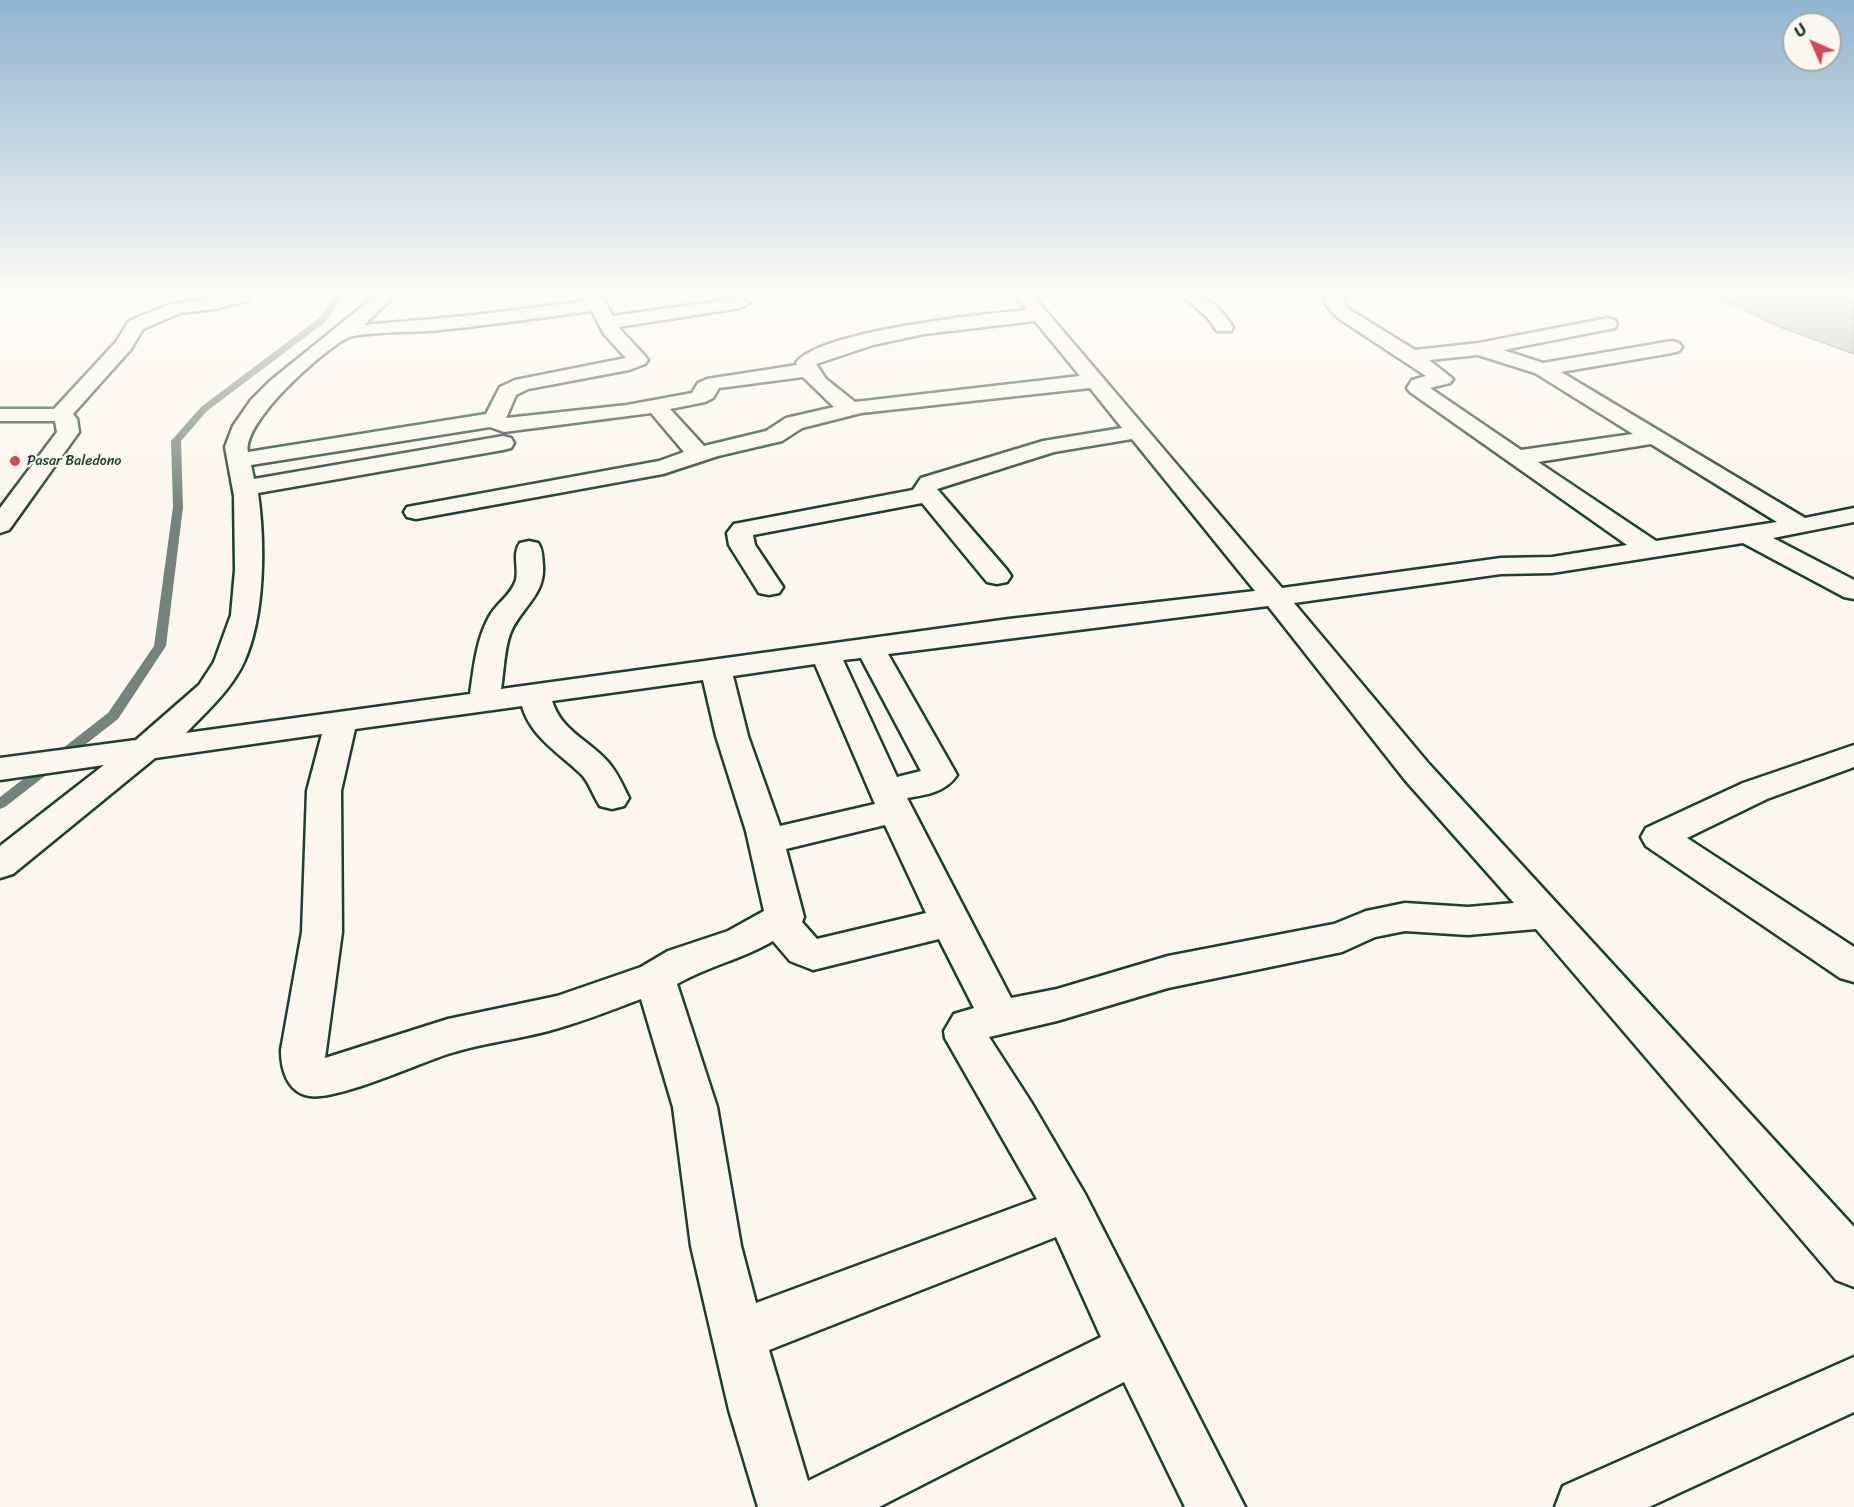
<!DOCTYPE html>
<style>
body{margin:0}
#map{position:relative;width:1854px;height:1507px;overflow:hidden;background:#fbf7ec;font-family:Sriracha,sans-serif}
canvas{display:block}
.north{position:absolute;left:1782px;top:12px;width:60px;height:60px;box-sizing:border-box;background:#fbf7ec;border:2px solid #a3ada2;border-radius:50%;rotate:315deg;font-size:16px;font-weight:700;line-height:24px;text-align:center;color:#1f3d34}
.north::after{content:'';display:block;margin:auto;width:21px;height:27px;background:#d1495b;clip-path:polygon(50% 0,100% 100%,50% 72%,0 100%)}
</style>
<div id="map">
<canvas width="1854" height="1507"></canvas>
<div class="north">U</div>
</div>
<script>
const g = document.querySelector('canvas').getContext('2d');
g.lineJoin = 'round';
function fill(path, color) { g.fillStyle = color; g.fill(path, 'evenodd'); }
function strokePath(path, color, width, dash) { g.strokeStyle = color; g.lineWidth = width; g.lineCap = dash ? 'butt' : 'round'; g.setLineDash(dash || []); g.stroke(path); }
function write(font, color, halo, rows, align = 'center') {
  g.font = font + ' Sriracha,sans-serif'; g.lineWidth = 4.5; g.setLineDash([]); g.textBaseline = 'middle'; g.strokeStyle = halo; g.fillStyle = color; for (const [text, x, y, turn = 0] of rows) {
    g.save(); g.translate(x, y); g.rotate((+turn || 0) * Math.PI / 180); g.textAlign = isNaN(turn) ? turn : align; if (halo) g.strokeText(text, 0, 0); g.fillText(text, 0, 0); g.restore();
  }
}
const water = new Path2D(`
 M1718,297h136v57l-74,-27z`);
const stream = new Path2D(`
 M336,297h8l-20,26 -117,88 -26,30 2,66 -17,139 -48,73 -113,88 -5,2v-12l108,-84 46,-67 19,-139 -2,-66 30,-34 117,-88z`);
const minor = new Path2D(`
 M220,297h29l-3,4 -32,8 -34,4 -37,16 -12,20 -58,65 4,5 2,13 -70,98 -9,3v-25l57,-76 -2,-11h-55v-12h54l62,-67 13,-21 41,-17z
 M374,297h19l-29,28 103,-9 119,-15 -2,-4h18l11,19 127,-18 9,5 -9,5 -122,19 27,29 3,4 -3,4 -16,6 -101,19 -12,6 -10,23 121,-13 65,-12 6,-10 9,-4 90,-14 -1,-2c22,-32 189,-49 231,-53l-11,-13h18l248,291 219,-30 51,-1 75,-12 -217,-153 -3,-4 5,-8 14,-4 -88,-58 -11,-12 -2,-9h18l2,7 5,6 65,40 64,-7 129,-25 7,2 2,4 -2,4 -112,22 40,13 129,-22 7,2 3,4 -3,4 -7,2 -111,19 244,146 49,-10v14l-81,16 81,42v19l-10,-2 -101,-54 -191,30 -51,1 -207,29 135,161 425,463v60l-18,-7 -300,-351 -68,6 -63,-4 -30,6 -33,15 -174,36 -111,33 -68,16 42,65 54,92 160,313h-60l-61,-125 -245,125h-121l-29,-97 -38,-164 -18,-139 -32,-108c-27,10 -54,21 -82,29 -36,11 -75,14 -111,26 -31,10 -112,47 -139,42 -22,-4 -28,-27 -28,-46l21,-118 5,-141 15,-57 -167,24 -142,116 -13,4v-32l104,-81 -104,15v-22l136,-18 63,-55 15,-23 17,-47 4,-45 -1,-74 -9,-49 8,-21 18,-26 19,-19zM592,311l12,23 22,24 -111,22 -15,7 -14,27 -238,38c-6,-30 74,-101 99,-114 12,-6 65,-6 82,-7 54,-5 108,-13 163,-20zM1035,321l45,55 -225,26 -29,-23 -10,-15 57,-19 51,-11zM1478,355l57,18 98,61 -112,16 -91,-62 20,-5 3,-4 -24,-19zM803,377l31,30 -48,11 -20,13 -62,15 -34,-37 35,-7 8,-4 6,-10zM1090,388l32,40 -79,13 -122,37 -8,12 -179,34 -7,9 2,12 30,48 10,2 10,-2 4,-6 -28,-42 -2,-10 169,-32 65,79 10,2 10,-2 4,-6 -4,-6 -70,-81 117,-37 78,-13 123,152 -246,28 -508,70c3,-17 3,-39 9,-55 10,-26 35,-38 33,-68 -1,-9 0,-16 -5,-23l-9,-2 -9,2c-8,11 -1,24 -4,37 -5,16 -19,22 -27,37 -13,24 -15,50 -19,77l-284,39c21,-22 45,-43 58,-71 21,-46 21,-119 14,-169l245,-43 8,-2 3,-5 -3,-5 -8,-2 -249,43 -3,-14 239,-38 14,5 147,-19 33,39 -25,9 -252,46 -3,5 3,5 9,2 247,-45 55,-18 64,-15 20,-13 59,-15zM1651,444l126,78 -121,19 -118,-79zM1268,606l137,174 109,123 -46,4 -63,-4 -39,8 -32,13 -166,32 -111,33 -46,9 -104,-200c19,-3 39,-6 50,-23l-69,-121zM861,658l60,113 -24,6 -54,-117zM815,664l60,140 -95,22 -32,-90 -15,-60zM703,680l13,56 30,95 18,80 -36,20 -60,20 -27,16 -84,29 -109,23 -123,39 17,-126 -1,-141 14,-62 167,-23c9,31 36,46 58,67 9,8 13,23 20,33l12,3 12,-3 5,-8c-6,-12 -12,-26 -21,-36 -20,-23 -46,-30 -56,-61zM885,825l41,88 -109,26 -15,-17 2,-5 -18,-68zM939,939l35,69 -20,6 -10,17 1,7 92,161 -281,104 -15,-57 -24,-139 -40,-123c31,-18 66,-25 96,-43l17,20 23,9zM1056,1237l45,100 -293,144 -39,-131z
 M1184,297c26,-1 35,9 49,30l-2,4h-14l-9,-13z
 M1854,745v22l-87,32 -80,39 167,109v35l-14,-4 -194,-132 -5,-9 5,-9 97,-45z
 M1854,1357v55l-205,95h-94l8,-21z`);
const markers = [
 [15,461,6,"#d1495b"]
];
const farPoinames = [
 ["Pasar Baledono",27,461]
];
fill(water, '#adb4aa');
strokePath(water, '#74847b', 1.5);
fill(stream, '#74847b');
strokePath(minor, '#1f3d34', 5);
fill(minor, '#fbf7ec');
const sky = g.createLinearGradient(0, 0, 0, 508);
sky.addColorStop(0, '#90b4cf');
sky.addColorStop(0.58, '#fdfbf6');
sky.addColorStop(1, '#fdfbf600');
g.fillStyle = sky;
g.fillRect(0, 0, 1854, 508);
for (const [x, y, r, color] of markers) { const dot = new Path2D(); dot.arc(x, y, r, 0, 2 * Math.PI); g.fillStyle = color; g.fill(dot); strokePath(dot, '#fbf7ec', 2); }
write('14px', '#1f3d34', '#fbf7ec', farPoinames, 'left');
</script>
